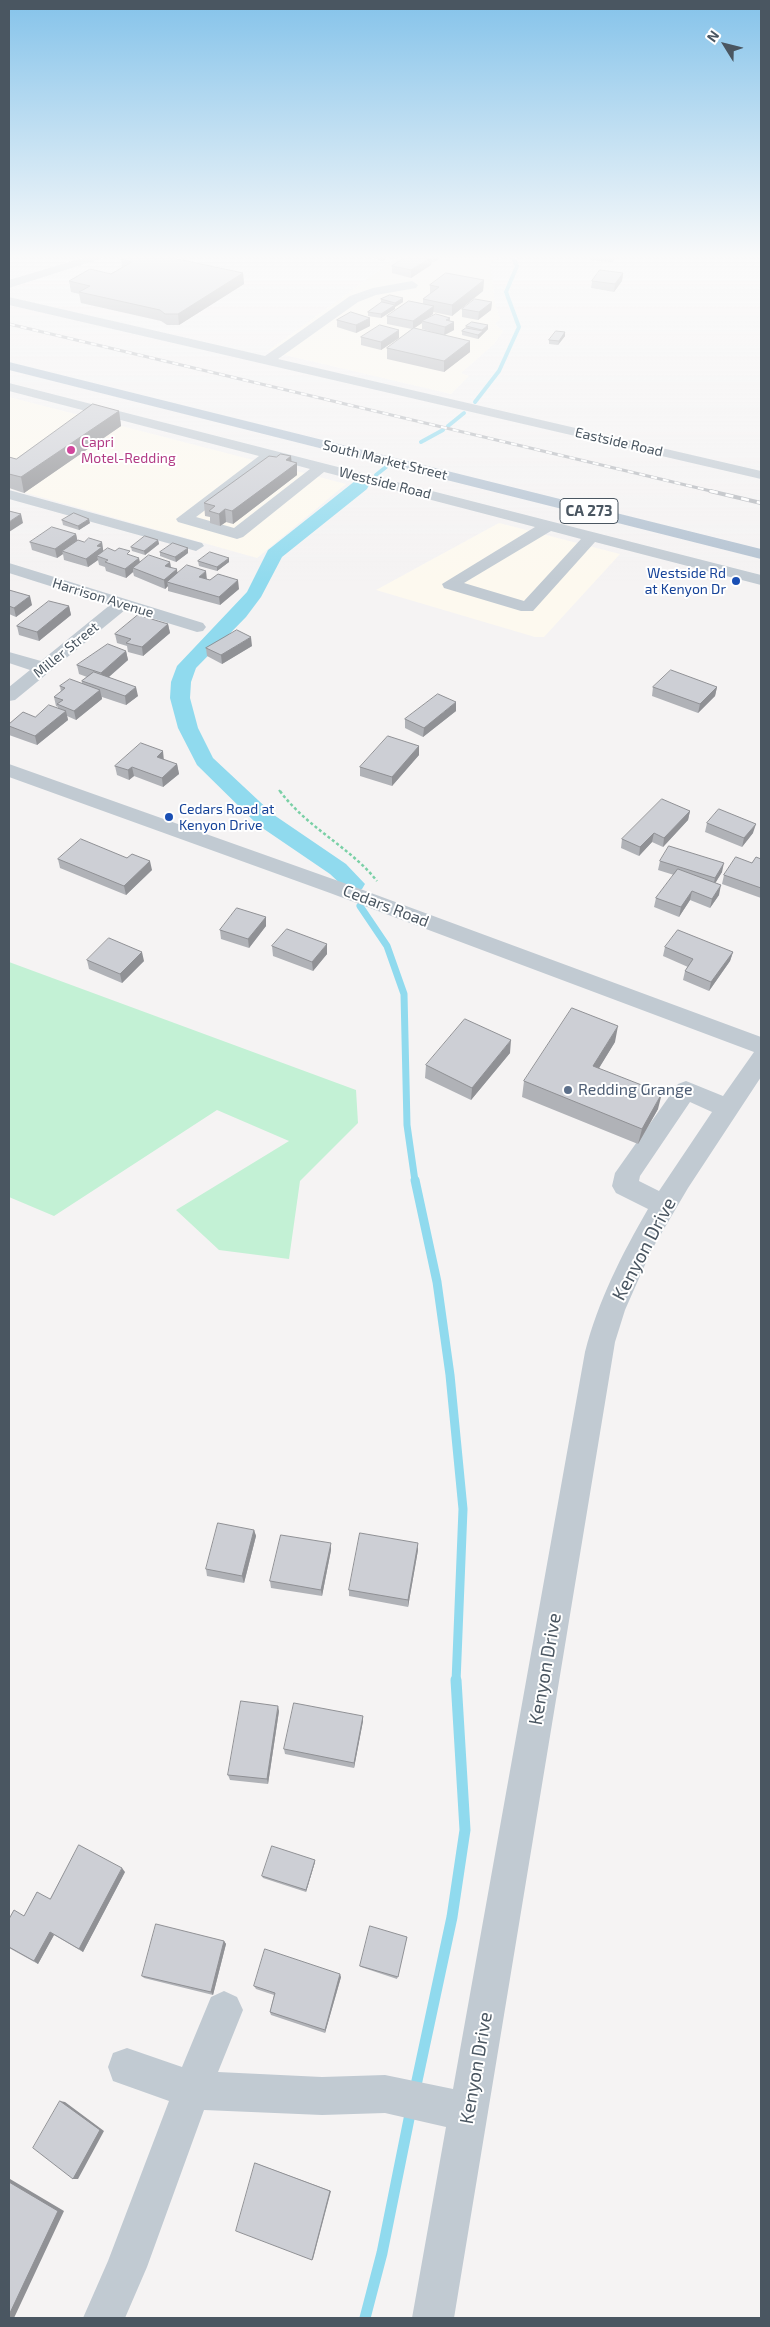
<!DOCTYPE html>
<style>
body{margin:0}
#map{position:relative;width:770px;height:2327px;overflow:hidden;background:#f5f3f3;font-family:"Exo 2",sans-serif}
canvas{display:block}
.frame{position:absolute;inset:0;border:10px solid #4a5661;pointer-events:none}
.north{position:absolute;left:700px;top:20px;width:50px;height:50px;-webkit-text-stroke:4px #fff;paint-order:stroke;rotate:306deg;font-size:14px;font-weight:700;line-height:20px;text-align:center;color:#4a5661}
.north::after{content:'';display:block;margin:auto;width:18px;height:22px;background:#4a5661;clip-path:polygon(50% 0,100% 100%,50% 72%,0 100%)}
</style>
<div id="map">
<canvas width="770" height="2327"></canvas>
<div class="frame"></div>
<div class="north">N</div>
</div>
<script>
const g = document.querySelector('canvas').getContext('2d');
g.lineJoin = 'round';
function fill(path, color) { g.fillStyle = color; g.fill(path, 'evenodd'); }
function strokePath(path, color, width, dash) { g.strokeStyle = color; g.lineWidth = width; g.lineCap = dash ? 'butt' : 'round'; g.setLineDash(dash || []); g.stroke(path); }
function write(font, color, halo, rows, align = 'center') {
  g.font = font + ' "Exo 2",sans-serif'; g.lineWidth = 4; g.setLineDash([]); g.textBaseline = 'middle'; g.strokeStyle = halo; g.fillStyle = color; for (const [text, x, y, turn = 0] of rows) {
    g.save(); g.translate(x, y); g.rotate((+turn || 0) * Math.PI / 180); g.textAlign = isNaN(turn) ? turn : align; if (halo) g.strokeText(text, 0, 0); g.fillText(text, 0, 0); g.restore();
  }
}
const commercial = new Path2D(`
 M397,258h104l-11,4 5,41 5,16 -5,5 8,7 -9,13 -33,29 8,3 -18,18 -183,-43z
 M9,397l217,56 120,31 -89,74 -248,-70z
 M499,523l121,31 -76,83h-9l-159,-47z`);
const green = new Path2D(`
 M9,962l347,128 2,33 -58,58 -11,78 -70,-9 -43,-40 113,-69 -72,-31 -163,106 -45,-19z`);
const streamFar3 = new Path2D(`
 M475,402l24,-31 20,-44 -13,-35 11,-26 -4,-8
 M448,426l16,-13
 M421,442l22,-12
 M376,475l10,-8`);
const streamFar2 = new Path2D(`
 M360,906l27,40 17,48 3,131 8,56`);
const streamFar1 = new Path2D(`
 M415,1180l22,102 13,93 13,134 -7,173`);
const stream = new Path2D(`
 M415,2090l37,-173 13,-87 -9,-150
 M365,2318l17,-65 29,-144`);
const canal = new Path2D(`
 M361,480l6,1 2,4 -2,4 -85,68 -21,40 -15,20 -50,51 -5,14 -1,16 8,30 15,30 61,57 72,49 19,20 -3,5 -8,3 -8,-3 -16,-15 -72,-49 -61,-60 -19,-37 -8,-30 1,-16 6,-16 70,-74 21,-42 87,-69z`);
const pathFar1 = new Path2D(`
 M279,790l2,3`);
const path = new Path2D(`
 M280,791c27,37 69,55 97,90`);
const minor = new Path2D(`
 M83,258h20l-94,30v-8z
 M412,281l6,4 -2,3 -40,7 -18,7 -80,57 483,112v8l-752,-174v-8l256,59 85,-60 23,-8z
 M9,383l752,192v10l-166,-43 -62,69h-12l-77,-23 -2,-4 93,-57 -211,-55 -81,65 -6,2 -59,-17 -2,-3 83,-63 -250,-65zM273,459l37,10 -76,59 -38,-11zM551,531l30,8 -57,62 -60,-18z
 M9,490l193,53 2,3 -8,5 -187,-52z
 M9,563l194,60 3,4 -3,4 -6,1 -72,-22 -110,90 -6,1v-14l21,-17 -21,-7v-11l32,9 69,-56 -101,-32z
 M9,764l335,119 417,154v40l-73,111 -37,63 -26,59 -10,32 -161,976h-42l34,-191 -61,-14 -63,2 -118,-5 -57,157 -22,51h-42l25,-57 61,-160 -56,-20 -5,-14 5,-14 14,-5 55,19 29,-70 13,-6 13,6 6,13 -25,62 104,5 63,-2 68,14 132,-737c13,-51 37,-98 63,-143l-32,-16 -4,-7 3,-13 63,-89 8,-3 37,15 31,-44 -424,-159 -321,-116zM690,1102l22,10 -53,79 -20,-10 1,-5z`);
const major = new Path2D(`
 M9,362l752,187v10l-752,-189z`);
const railFar1 = new Path2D(`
 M9,324l706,168`);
const rail = new Path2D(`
 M710,491l51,12`);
const wall = new Path2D(`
 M372,258h15l-4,3z
 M404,258h36l-6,4h-2l-1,3 -20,13 -19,-5v-7z
 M591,258h24l-3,4 -21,-2z
 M121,259l122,14 1,11 -65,41h-12l-6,-4 -80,-18 -2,-9 -8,-2 -2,-11 42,-7 11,-7z
 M623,273l-1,8 -8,11 -23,-4 1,-7z
 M484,280l-1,11 -31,25 -19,-4v2l-5,4h22l-1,3 5,1v8l-9,5 25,17 -26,20 -57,-13v-11l25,-19 -25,-5v-8l36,-12v-5l7,-5v-9zM422,323v6l14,4 -22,-5z
 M381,299l22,3 -8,5v2l-14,9 -13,-2v-4l13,-9z
 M492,302l-1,8 -13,10 -16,-3v-8z
 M370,318v8l-14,7 -19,-6v-7z
 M466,326l22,3 -10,10 -16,-4v-4l4,-3z
 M399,330v8l-18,12 -20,-5v-8z
 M565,332v4l-7,9 -9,-1v-4z
 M119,411l2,15 -97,67 -15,-5v-31l7,2z
 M291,461l6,2v12l-64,49 -7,-2 -6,4 -10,-3v-6l-5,-1 -1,-13z
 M62,520l28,3 -11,7 -16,-5z
 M76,534l1,6 7,2h18l1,10 28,4 9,6h30l1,5 7,6 29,7 32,9 -19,16 -52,-14v-5l-3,3 -31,-13 -1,-4 -7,6 -20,-7 -1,-4 -6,-2 -1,-5 -10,7 -24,-7 -1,-6 -6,4 -25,-8 -2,-8z
 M158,540l1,4 -14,11 -13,-4 -1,-4z
 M160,552l28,1 -12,9 -16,-6z
 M198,561l31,1 -12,9 -18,-5z
 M9,590l23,15 -16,12 -7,-3z
 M69,606l2,9 -32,26 -20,-6 -2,-9z
 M168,624l2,9 -27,23 -15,-4 -1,-6 -10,-3 -2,-9z
 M252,646l-30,18 -15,-8 -1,-8z
 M126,651l2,9 -19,17 29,19 -12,9 -24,-8v2l-26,21 -9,-4 1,4 -31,25 -28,-10v-11l26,-7 23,-9v-1l-2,-1 -2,-9 7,-5 -1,-6 22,-3v-2l5,-4 -8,-3 -2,-9z
 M653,687h64l-2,9 -17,17 -46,-17z
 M456,711l-33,26 -18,-9v-9z
 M419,746v9l-27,31 -32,-10v-9z
 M164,760l13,4 2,10 -16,13 -29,-11 -5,4 -12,-5 -2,-9z
 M690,811l-2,9 -25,27 -11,-5 -13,14 -18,-8 1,-9z
 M707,823l46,10 -11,14 -37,-15z
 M127,858l25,12 -26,25 -66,-27 -2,-9z
 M761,859v39l-39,-14 2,-9z
 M660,861l62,11 -7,11 4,12 -9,13 -20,-8 -11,17 -25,-10 2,-9 18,-23 -16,-5z
 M266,917v9l-17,22 -28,-9 -1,-9z
 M272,946l55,8 -14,17 -40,-15z
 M665,947l68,5 -3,9 -21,30 -26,-11 2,-9 3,-4 -25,-11z
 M87,960l57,1 -22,22 -33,-14z
 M615,1042l-17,27 60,40 -20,35 -116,-47 2,-16z
 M510,1053l-39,47 -46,-22 1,-13z
 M254,1530l2,6 -12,47 -37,-7 -1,-7z
 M331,1550l-9,46 -51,-8 -1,-7z
 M418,1550l-10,57 -59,-11v-6z
 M279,1711l-11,73 -38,-4 -2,-5z
 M363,1716v5l-9,47 -69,-14 -1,-5z
 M315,1862l-9,30 -43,-14 -1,-2z
 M125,1872l-42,80 -29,-17 -16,29 -29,-16v-29l15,-3 26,-17z
 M407,1937l-10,42 -36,-12 -1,-1z
 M224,1941l2,3 -13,51 -69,-17 -2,-2z
 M341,1977l-16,56 -54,-18 -1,-3 4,-17 -18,-6 -2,-3z`);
const shadedWall = new Path2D(`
 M430,258h2l-1,7 -20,13v-8z
 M434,258h6l-6,4z
 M243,273l1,11 -65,41 -1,-11z
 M623,273l-1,8 -8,11 1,-8z
 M484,280l-1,11 -31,25v-11z
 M403,298v4l-8,5v2l-14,9v-4l14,-9v-2z
 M492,302l-1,8 -13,10 1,-8z
 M434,306l-1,8 -10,7h-1v2l-9,6v-8z
 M370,318v8l-14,7v-8z
 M450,318l-1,7 5,-3v8l-10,5 1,-8 1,-7z
 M488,325v4l-10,10v-4l4,-3v-2z
 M399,330v8l-18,12v-8z
 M565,332v4l-7,9 1,-4z
 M470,341v11l-26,20v-11z
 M119,411l2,15 -97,67 -3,-16z
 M291,456l1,10 5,-3v12l-64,49 -1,-13 54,-51z
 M225,509l1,13 -6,4 -1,-12z
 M21,514l2,9 -14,9v-10z
 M89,519l1,4 -11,7 -1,-4z
 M76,534l2,9 -16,8 1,3 -6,4 -2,-9z
 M158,540l1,4 -14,11 -1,-4z
 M102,542l2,14h-7l1,4 -10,7 -2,-8 11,-13z
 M188,548v5l-12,9 -1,-5z
 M139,558l2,9 -8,1v4l-7,6 -1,-9z
 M229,558v4l-12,9v-4z
 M170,562l1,8 -6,-4z
 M177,569l1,9 -11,4 1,4 -3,3 -1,-9z
 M206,571l1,9 -8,-3z
 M238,580l1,9 -19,16 -1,-8z
 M30,596l2,9 -16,12 -2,-9z
 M69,606l2,9 -32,26 -2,-9z
 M168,624l2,9 -27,23 -1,-9z
 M251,637l1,9 -30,18 -1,-9z
 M126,651l2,9 -25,22 -2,-9z
 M136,687l2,9 -12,9 -1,-9z
 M717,687l-2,9 -17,17 2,-9z
 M100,690l2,9 -26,21 -2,-9z
 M456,702v9l-33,26 1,-9z
 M66,711l2,9 -31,25 -2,-9z
 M419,746v9l-27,31v-9z
 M163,751l1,10 -7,-4z
 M177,764l2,10 -16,13 -1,-9z
 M132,767l2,9 -5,4 -1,-10z
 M690,811l-2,9 -25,27 1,-9z
 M756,824l-3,9 -11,14 2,-9z
 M654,833l-2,9 -13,14 1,-9z
 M150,861l2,9 -26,25 -2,-9z
 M724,863l-2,9 -9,15 2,-9z
 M721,885l-2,10 -9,13 2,-9z
 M692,891l-2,9 -11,17 2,-10z
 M266,917v9l-17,22 -1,-9z
 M327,944v10l-14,17 -1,-9z
 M142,952l2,9 -22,22 -2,-9z
 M733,952l-3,9 -21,30 2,-9z
 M618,1026l-3,16 -25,41 3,-17z
 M511,1040l-1,13 -39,47 1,-12z
 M662,1093l-4,16 -20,35 4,-15z
 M254,1530l2,6 -12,47 -2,-7z
 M331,1543v7l-9,46 -1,-6z
 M418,1543v7l-10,57v-7z
 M278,1706l1,5 -11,73 -1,-5z
 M363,1716v5l-9,47v-5z
 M315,1860v2l-9,30v-2z
 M122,1868l3,4 -42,80 -4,-3z
 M50,1932l4,3 -16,29 -4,-3z
 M224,1941l2,3 -13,51 -2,-3z
 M340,1974l1,3 -16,56v-3z
 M60,2101l5,1 39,29 -26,48h-5z
 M255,2163l76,28 -18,68 -1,1z
 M9,2179h1l54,32 -50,107h-5z`);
const building = new Path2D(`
 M123,258h50l70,15 -65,41h-13l-5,-4 -81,-18 11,-6 -21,-5 21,-12 21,5 21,-12 -11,-3z
 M404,258h26l-19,12 -19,-4z
 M600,270l23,3 -8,11 -23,-3z
 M446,273l38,7 -32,25 -29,-6 16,-12 -9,-2z
 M390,295l13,3 -8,5 -14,-4z
 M475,299l17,3 -13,10 -17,-3z
 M409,301l25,5 -21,15 -26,-5z
 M382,302l13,3 -14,9 -13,-2z
 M351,312l19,6 -14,7 -19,-5z
 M436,314l14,4 -4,2 8,2 -9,5 -23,-6z
 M472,322l16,3 -6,5 -16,-4z
 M380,325l19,5 -18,12 -20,-5z
 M414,328l56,13 -26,20 -57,-13z
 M466,328l17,3 -5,4 -16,-4z
 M556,331l9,1 -6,9 -10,-1z
 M93,404l26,7 -98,66 -12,-3v-17l7,2z
 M281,454l10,2 -5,4 11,3 -65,48 -7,-2 -6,5 -10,-3 6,-5 -11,-3 65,-47 7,1z
 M9,511l12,3 -12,8z
 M74,513l15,6 -11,7 -16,-6z
 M52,527l24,7 -21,15 -25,-7z
 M145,536l13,4 -14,11 -13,-4z
 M89,538l13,4 -5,4 5,1 -16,12 -24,-8 16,-11 6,2z
 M173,543l15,5 -13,9 -15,-5z
 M108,548l7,3 4,-3 11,3 -3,3 12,4 -14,11 -20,-7 3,-2 -11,-4z
 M210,552l19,6 -12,9 -19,-6z
 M149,555l21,7 -5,4 12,3 -13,11 -31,-12z
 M187,565l19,6 -7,6 11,3 8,-6 20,6 -19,17 -52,-15z
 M9,590l21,6 -16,12 -5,-2z
 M49,601l20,5 -32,26 -20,-6z
 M138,615l30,9 -26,23 -16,-4 5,-4 -16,-5z
 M237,630l14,7 -30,18 -15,-7z
 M108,644l18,7 -25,22 -24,-8z
 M671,670l46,17 -17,17 -47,-17z
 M94,672l42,15 -11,9 -43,-15z
 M70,679l30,11 -26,21 -17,-7 6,-4 -9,-3 11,-9 -5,-2z
 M438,694l18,8 -32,26 -19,-9z
 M49,705l17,6 -31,25 -26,-10v-2l14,-12 12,5z
 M388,736l31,10 -27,31 -32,-10z
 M141,743l22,8 -6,6 20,7 -15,14 -30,-11 -4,3 -13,-4z
 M662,799l28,12 -26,27 -10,-5 -14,14 -18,-8z
 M719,809l37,15 -12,14 -37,-15z
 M81,839l46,19 5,-4 18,7 -26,25 -66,-27z
 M669,846l55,17 -9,15 -55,-17z
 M736,857l16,6 4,-6 5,2v29l-37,-13z
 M678,869l43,16 -9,14 -20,-8 -11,16 -25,-9z
 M237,908l29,9 -18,22 -28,-9z
 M287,929l40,15 -15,18 -40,-16z
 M678,930l55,22 -22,30 -26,-11 8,-12 -28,-12z
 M109,938l33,14 -22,22 -33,-14z
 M572,1008l46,18 -25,40 69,27 -20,36 -118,-48z
 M465,1019l46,21 -39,48 -46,-23z
 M218,1523l36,7 -12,46 -36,-7z
 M360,1533l58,10 -10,57 -59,-10z
 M281,1535l50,8 -10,47 -51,-9z
 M241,1701l37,5 -11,73 -39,-4z
 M294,1703l69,13 -9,47 -70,-14z
 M79,1845l43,23 -43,81 -29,-17 -16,29 -25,-14v-28l5,-9 10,6 13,-24 13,7z
 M272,1846l43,14 -9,30 -44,-14z
 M156,1924l68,17 -13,51 -69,-16z
 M370,1926l37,11 -9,40 -38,-11z
 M265,1949l75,25 -15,56 -55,-18 5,-19 -21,-7z
 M60,2101l40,29 -27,49 -40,-31z
 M255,2163l75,28 -18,69 -76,-29z
 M9,2182l49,29 -49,104z`);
const markers = [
 [71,450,5,"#d1479c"],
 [736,581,5,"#1a4fb4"],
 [169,817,5,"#1a4fb4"],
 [568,1090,5,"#5c6f8a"]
];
const farHotelnames = [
 ["Capri",81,442],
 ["Motel-Redding",81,458]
];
const farStreetnames = [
 ["Eastside Road",619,442,13],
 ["South Market Street",385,460,14],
 ["Westside Road",385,483,14],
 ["Harrison Avenue",103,598,17],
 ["Miller Street",66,650,-39]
];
const farTransitnames = [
 ["Westside Rd",726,573],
 ["at Kenyon Dr",726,589],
 ["Cedars Road at",179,809,"left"],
 ["Kenyon Drive",179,825,"left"]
];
const shields = [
 [589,511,58]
];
const shieldNames = [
 ["CA 273",589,511]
];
const streetNames = [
 ["Cedars Road",386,906,21]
];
const serviceNames = [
 ["Redding Grange",578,1090]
];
const nearStreetnames = [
 ["Kenyon Drive",644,1249,-62],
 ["Kenyon Drive",545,1669,-80],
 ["Kenyon Drive",476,2068,-80]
];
fill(commercial, '#fdf9ef');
fill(green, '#c3f1d5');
strokePath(streamFar3, '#90daee', 4);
strokePath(streamFar2, '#90daee', 7);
strokePath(streamFar1, '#90daee', 9);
strokePath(stream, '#90daee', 11);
fill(canal, '#90daee');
strokePath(pathFar1, '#7ad0a6', 2, [2, 1]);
strokePath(path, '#7ad0a6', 2.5, [3, 2.5]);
fill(minor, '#c1cad2');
fill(major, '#b3c2d1');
strokePath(railFar1, '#b5b8bd', 3);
strokePath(rail, '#b5b8bd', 4);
strokePath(railFar1, '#fff', 2, [6]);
strokePath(rail, '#fff', 2.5, [8]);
fill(wall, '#b0b2b7');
fill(shadedWall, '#909195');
fill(building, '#cdcfd5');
strokePath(building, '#909195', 1);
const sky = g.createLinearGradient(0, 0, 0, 584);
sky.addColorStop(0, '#85c3ea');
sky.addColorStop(0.44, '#fafafa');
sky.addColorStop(1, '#fafafa00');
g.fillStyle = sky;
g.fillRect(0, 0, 770, 584);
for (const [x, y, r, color] of markers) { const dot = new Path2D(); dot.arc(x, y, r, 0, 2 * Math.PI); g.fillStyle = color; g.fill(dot); strokePath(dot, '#fff', 2); }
write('14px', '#b23c85', '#fff', farHotelnames, 'left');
write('14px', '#4a5661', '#fff', farStreetnames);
write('14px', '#164399', '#fff', farTransitnames, 'right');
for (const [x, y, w] of shields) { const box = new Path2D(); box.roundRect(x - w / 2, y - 12.5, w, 25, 4); g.fillStyle = '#fff'; g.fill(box); strokePath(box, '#4a5661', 1); }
write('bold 15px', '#4a5661', null, shieldNames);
write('16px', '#4a5661', '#fff', streetNames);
write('16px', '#4e5e75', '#fff', serviceNames, 'left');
write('19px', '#4a5661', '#fff', nearStreetnames);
</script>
